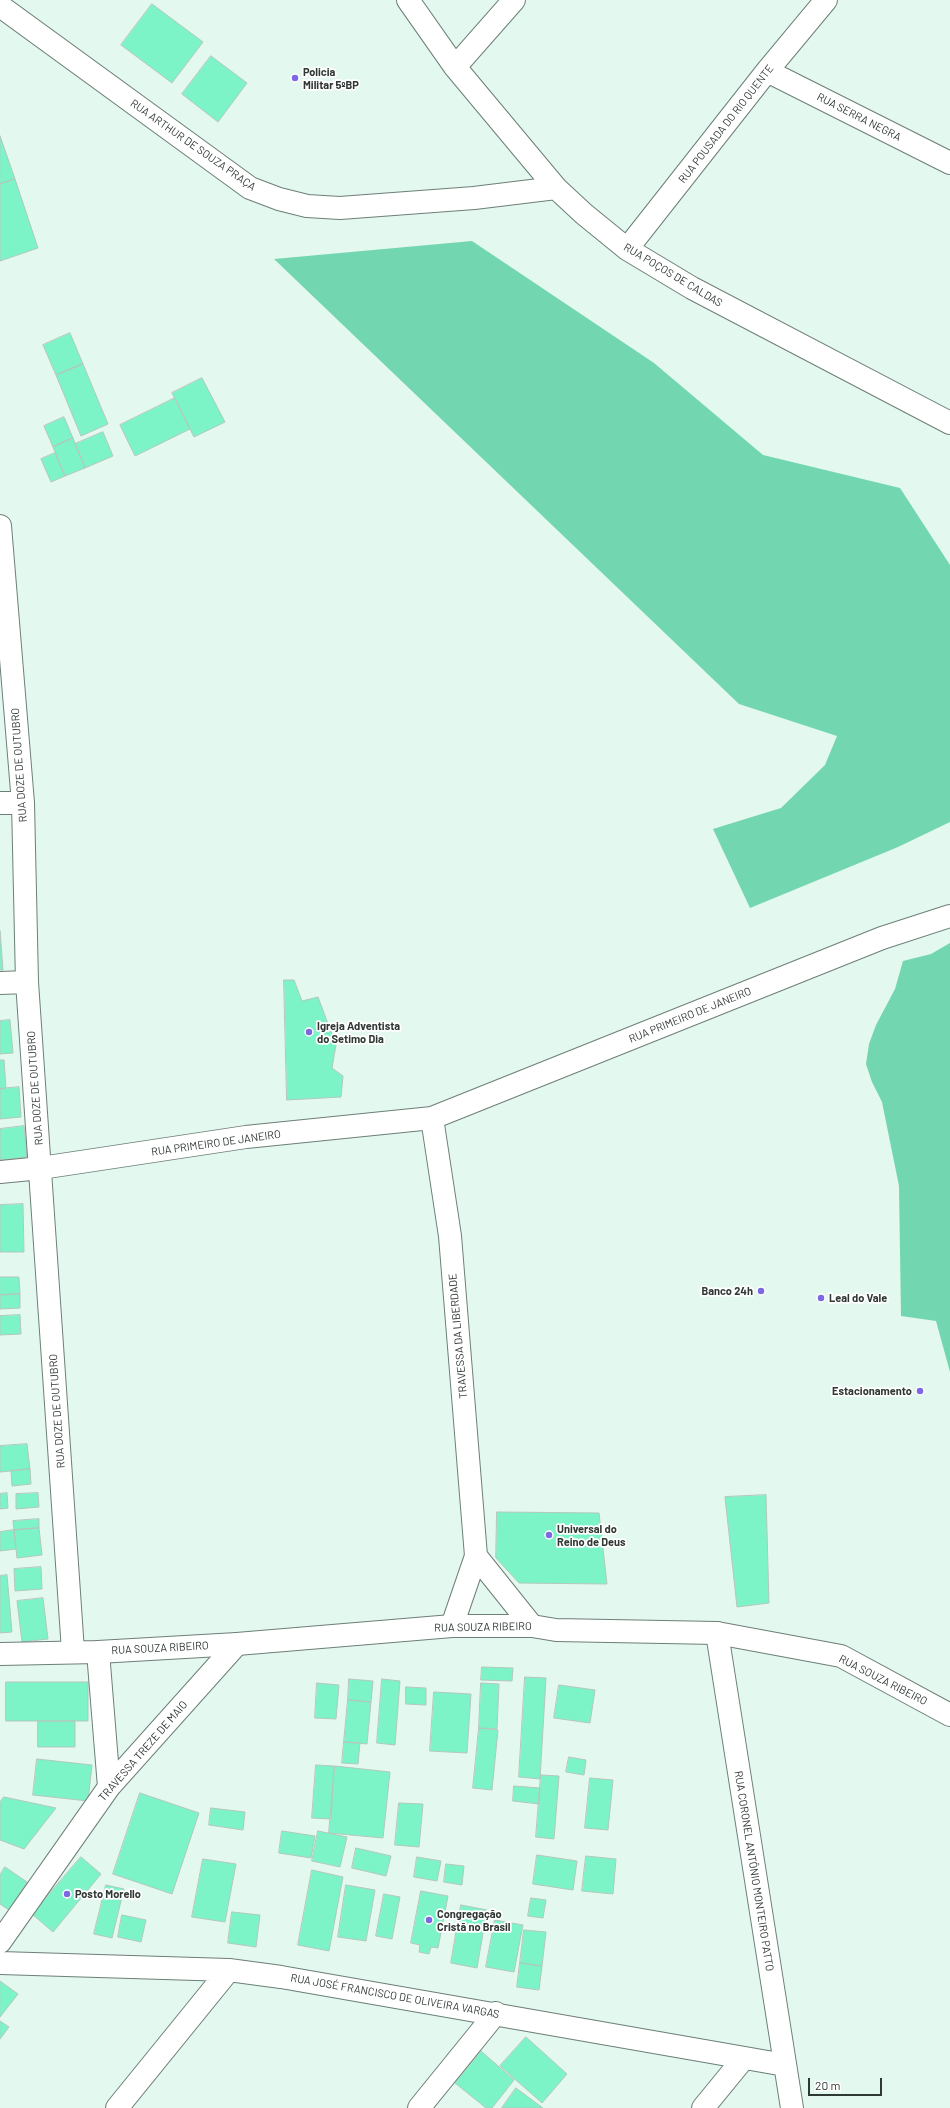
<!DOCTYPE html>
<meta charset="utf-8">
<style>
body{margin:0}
#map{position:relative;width:950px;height:2108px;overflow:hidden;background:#e3f8ee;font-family:Barlow,sans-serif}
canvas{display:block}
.scale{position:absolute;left:808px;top:2078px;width:74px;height:18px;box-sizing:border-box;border:2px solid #303834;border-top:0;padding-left:5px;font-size:12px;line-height:14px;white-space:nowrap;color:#303834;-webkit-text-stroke:3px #fff;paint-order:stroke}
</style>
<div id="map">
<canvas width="950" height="2108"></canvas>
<div class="scale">20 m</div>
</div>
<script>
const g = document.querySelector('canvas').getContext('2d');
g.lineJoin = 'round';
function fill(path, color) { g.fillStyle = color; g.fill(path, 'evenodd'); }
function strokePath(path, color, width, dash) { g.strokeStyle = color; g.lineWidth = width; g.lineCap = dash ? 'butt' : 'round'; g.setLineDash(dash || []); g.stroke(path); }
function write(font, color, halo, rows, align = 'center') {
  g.font = font + ' Barlow,sans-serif'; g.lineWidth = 3.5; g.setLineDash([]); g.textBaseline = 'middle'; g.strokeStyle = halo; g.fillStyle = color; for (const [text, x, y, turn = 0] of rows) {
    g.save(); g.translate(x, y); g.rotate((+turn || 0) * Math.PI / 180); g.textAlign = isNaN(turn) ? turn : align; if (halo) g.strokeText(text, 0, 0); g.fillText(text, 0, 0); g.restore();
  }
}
const green = new Path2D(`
 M472,241l182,122 109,92 137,33 50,77v257l-52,25 -148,61 -37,-79 68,-21 44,-43 12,-29 -98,-32 -465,-445z
 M950,943v429l-14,-51 -35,-5 -2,-130 -17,-84 -10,-20 -6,-18 3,-20 7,-19 19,-36 8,-28 28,-7z`);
const building = new Path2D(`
 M152,4l51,38 -31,41 -51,-38z
 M211,56l36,27 -29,39 -36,-28z
 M0,136l15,43 -15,5z
 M15,179l23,69 -38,13v-77z
 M70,333l13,31 -27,11 -13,-30z
 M83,364l25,60 -27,12 -25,-61z
 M202,378l23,44 -31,15 -22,-44z
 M175,398l15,31 -55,27 -15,-31z
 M64,417l9,21 -20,9 -9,-21z
 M103,432l10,24 -28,12 -10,-24z
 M73,438l12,30 -20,8 -12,-29z
 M55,453l10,23 -14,6 -10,-23z
 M0,931l3,39h-3z
 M284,980h10l8,21 16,-4 18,48 -4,23 11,8 -2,21 -54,3z
 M10,1020l3,33 -13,1v-33z
 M0,1060h4l2,28 -6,1z
 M19,1087l2,30 -21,2v-30z
 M24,1126l3,31 -27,3v-31z
 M23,1204l1,48h-24v-47z
 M0,1277h19l1,17 -20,1z
 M20,1294v14l-20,1v-14z
 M20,1315l1,19 -21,1v-19z
 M27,1444l3,25 -30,3v-26z
 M30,1469l1,15 -19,2 -1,-15z
 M7,1493l1,15 -8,1v-15z
 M38,1493l1,14 -23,2v-15z
 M766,1495l3,108 -32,4 -12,-110z
 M497,1512l102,1 8,71 -88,-1 -23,-25z
 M39,1519v9l-25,2 -1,-9z
 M39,1528l3,27 -25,3 -3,-28z
 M14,1530l2,19 -16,2v-19z
 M41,1567l1,22 -27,2 -1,-22z
 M7,1575l5,57 -12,1v-57z
 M43,1598l5,41 -26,3 -5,-41z
 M482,1667l31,1 -1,13 -31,-1z
 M525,1677l21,1 -6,101 -21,-2z
 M349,1679l24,2 -2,21 -23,-2z
 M382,1679l18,2 -5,64 -18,-2z
 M6,1682h82v39h-82z
 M317,1683l22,2 -3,34 -21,-1z
 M481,1683l18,1 -2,45 -18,-1z
 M559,1685l36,5 -5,33 -36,-5z
 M406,1687l20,1v17l-20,-1z
 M434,1692l37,2 -4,59 -37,-2z
 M348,1700l23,2 -4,42 -23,-2z
 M38,1721h37v26h-37z
 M479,1728l19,2 -6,60 -19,-2z
 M344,1742l16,1 -2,21 -16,-1z
 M569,1757l17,3 -2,15 -18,-3z
 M37,1759l55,6 -4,36 -55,-6z
 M316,1765l18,1 -3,53 -19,-1z
 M335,1766l55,6 -7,66 -54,-5z
 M541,1775l18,1 -5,63 -18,-2z
 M590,1778l23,2 -5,50 -23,-2z
 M514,1786l26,2 -1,16 -26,-3z
 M140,1793l59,20 -27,81 -59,-20z
 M4,1797l52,11 -32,41 -24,-9v-38z
 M399,1803l24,1 -4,43 -24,-2z
 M211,1808l34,4 -2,18 -34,-5z
 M282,1831l33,5 -4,22 -32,-5z
 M318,1831l29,6 -7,30 -28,-6z
 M356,1848l35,8 -5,20 -34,-8z
 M537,1855l40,6 -4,29 -40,-6z
 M586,1856l30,3 -3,35 -31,-3z
 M81,1857l20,17 -48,58 -21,-18z
 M417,1857l24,4 -4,20 -23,-4z
 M203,1859l33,5 -11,58 -33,-5z
 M446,1864l18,2 -2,19 -18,-3z
 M5,1867l22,15 -18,28 -9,-6v-29z
 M312,1870l31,7 -14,74 -31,-6z
 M106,1885l18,4 -12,49 -18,-4z
 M346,1885l29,5 -9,51 -28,-4z
 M421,1891l27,5 -10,52 -7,-1 -2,7 -10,-2 1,-7 -9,-2z
 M384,1894l16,3 -8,42 -16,-3z
 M531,1898l15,2 -3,18 -15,-2z
 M461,1905l26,5 -10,58 -26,-5z
 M232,1912l28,3 -4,32 -28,-4z
 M122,1915l24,5 -5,22 -23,-5z
 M495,1920l28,5 -9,47 -28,-5z
 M524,1930l22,2 -4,34 -22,-3z
 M520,1963l22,3 -3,24 -22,-3z
 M0,1981l18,13 -18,23z
 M0,2021l9,6 -9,12z
 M526,2037l41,37 -25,29 -42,-37z
 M481,2051l33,29 -22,28h-6l-31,-25z
 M516,2088l27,20h-41z`);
const street = new Path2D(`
 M408,0l47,67 101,121 28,26 43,35 65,39 258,135
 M0,6l250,182 29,11 28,7 33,2 134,-10 82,-10
 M455,67l59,-67
 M767,71l183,92
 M627,249l140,-178 59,-71
 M0,526l23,277 4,179 46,669
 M0,803h23
 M0,983l27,-1
 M432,1118l18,118 26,320 -24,70
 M0,1172l41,-4 205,-31 186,-19 450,-180 68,-22
 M476,1556l56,70
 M717,1633l75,475
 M98,1652l11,135
 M0,1942l109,-155 128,-143
 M0,1963l229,7 52,7 504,88
 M117,2108l112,-138
 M419,2108l77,-95
 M703,2108l41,-50`);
const primary = new Path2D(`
 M0,1654l98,-2 139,-8 215,-18h80l24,4 161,3 124,23 109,59`);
const markers = [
 [295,78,4,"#7d67e2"],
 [309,1032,4,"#7d67e2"],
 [761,1291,4,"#7d67e2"],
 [821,1298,4,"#7d67e2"],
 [920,1391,4,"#7d67e2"],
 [549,1535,4,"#7d67e2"],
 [67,1894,4,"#7d67e2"],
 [429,1920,4,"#7d67e2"]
];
const poiNames = [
 ["Policia",303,72],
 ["Militar 5ºBP",303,85],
 ["Igreja Adventista",317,1026],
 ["do Setimo Dia",317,1039],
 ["Banco 24h",753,1291,"right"],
 ["Leal do Vale",829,1298],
 ["Estacionamento",912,1391,"right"],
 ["Universal do",557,1529],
 ["Reino de Deus",557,1542],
 ["Posto Morello",75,1894],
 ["Congregação",437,1914],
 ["Cristã no Brasil",437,1927]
];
const streetNames = [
 ["RUA SERRA NEGRA",859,117,27],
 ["RUA POUSADA DO RIO QUENTE",726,124,-52],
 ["RUA ARTHUR DE SOUZA PRAÇA",193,145,35],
 ["RUA POÇOS DE CALDAS",673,275,31],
 ["RUA DOZE DE OUTUBRO",19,765,-94],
 ["RUA PRIMEIRO DE JANEIRO",690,1015,-22],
 ["RUA DOZE DE OUTUBRO",35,1088,-94],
 ["RUA PRIMEIRO DE JANEIRO",216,1143,-8],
 ["TRAVESSA DA LIBERDADE",458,1336,-95],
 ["RUA DOZE DE OUTUBRO",57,1411,-94],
 ["RUA SOUZA RIBEIRO",483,1627,-1],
 ["RUA SOUZA RIBEIRO",160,1648,-3],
 ["RUA SOUZA RIBEIRO",883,1680,27],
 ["TRAVESSA TREZE DE MAIO",143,1751,-49],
 ["RUA CORONEL ANTÔNIO MONTEIRO PATTO",754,1871,81],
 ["RUA JOSÉ FRANCISCO DE OLIVEIRA VARGAS",395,1996,10]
];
fill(green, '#72d6b1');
fill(building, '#7df4c8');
strokePath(building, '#b3c7be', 1);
strokePath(street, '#6d7f77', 24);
strokePath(primary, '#6d7f77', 24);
strokePath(street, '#fff', 22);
strokePath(primary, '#fff', 22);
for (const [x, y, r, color] of markers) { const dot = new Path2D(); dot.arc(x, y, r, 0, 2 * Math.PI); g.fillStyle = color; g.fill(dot); strokePath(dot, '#fff', 1.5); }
write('bold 11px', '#303834', '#fff', poiNames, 'left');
write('11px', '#303834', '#fff', streetNames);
</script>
